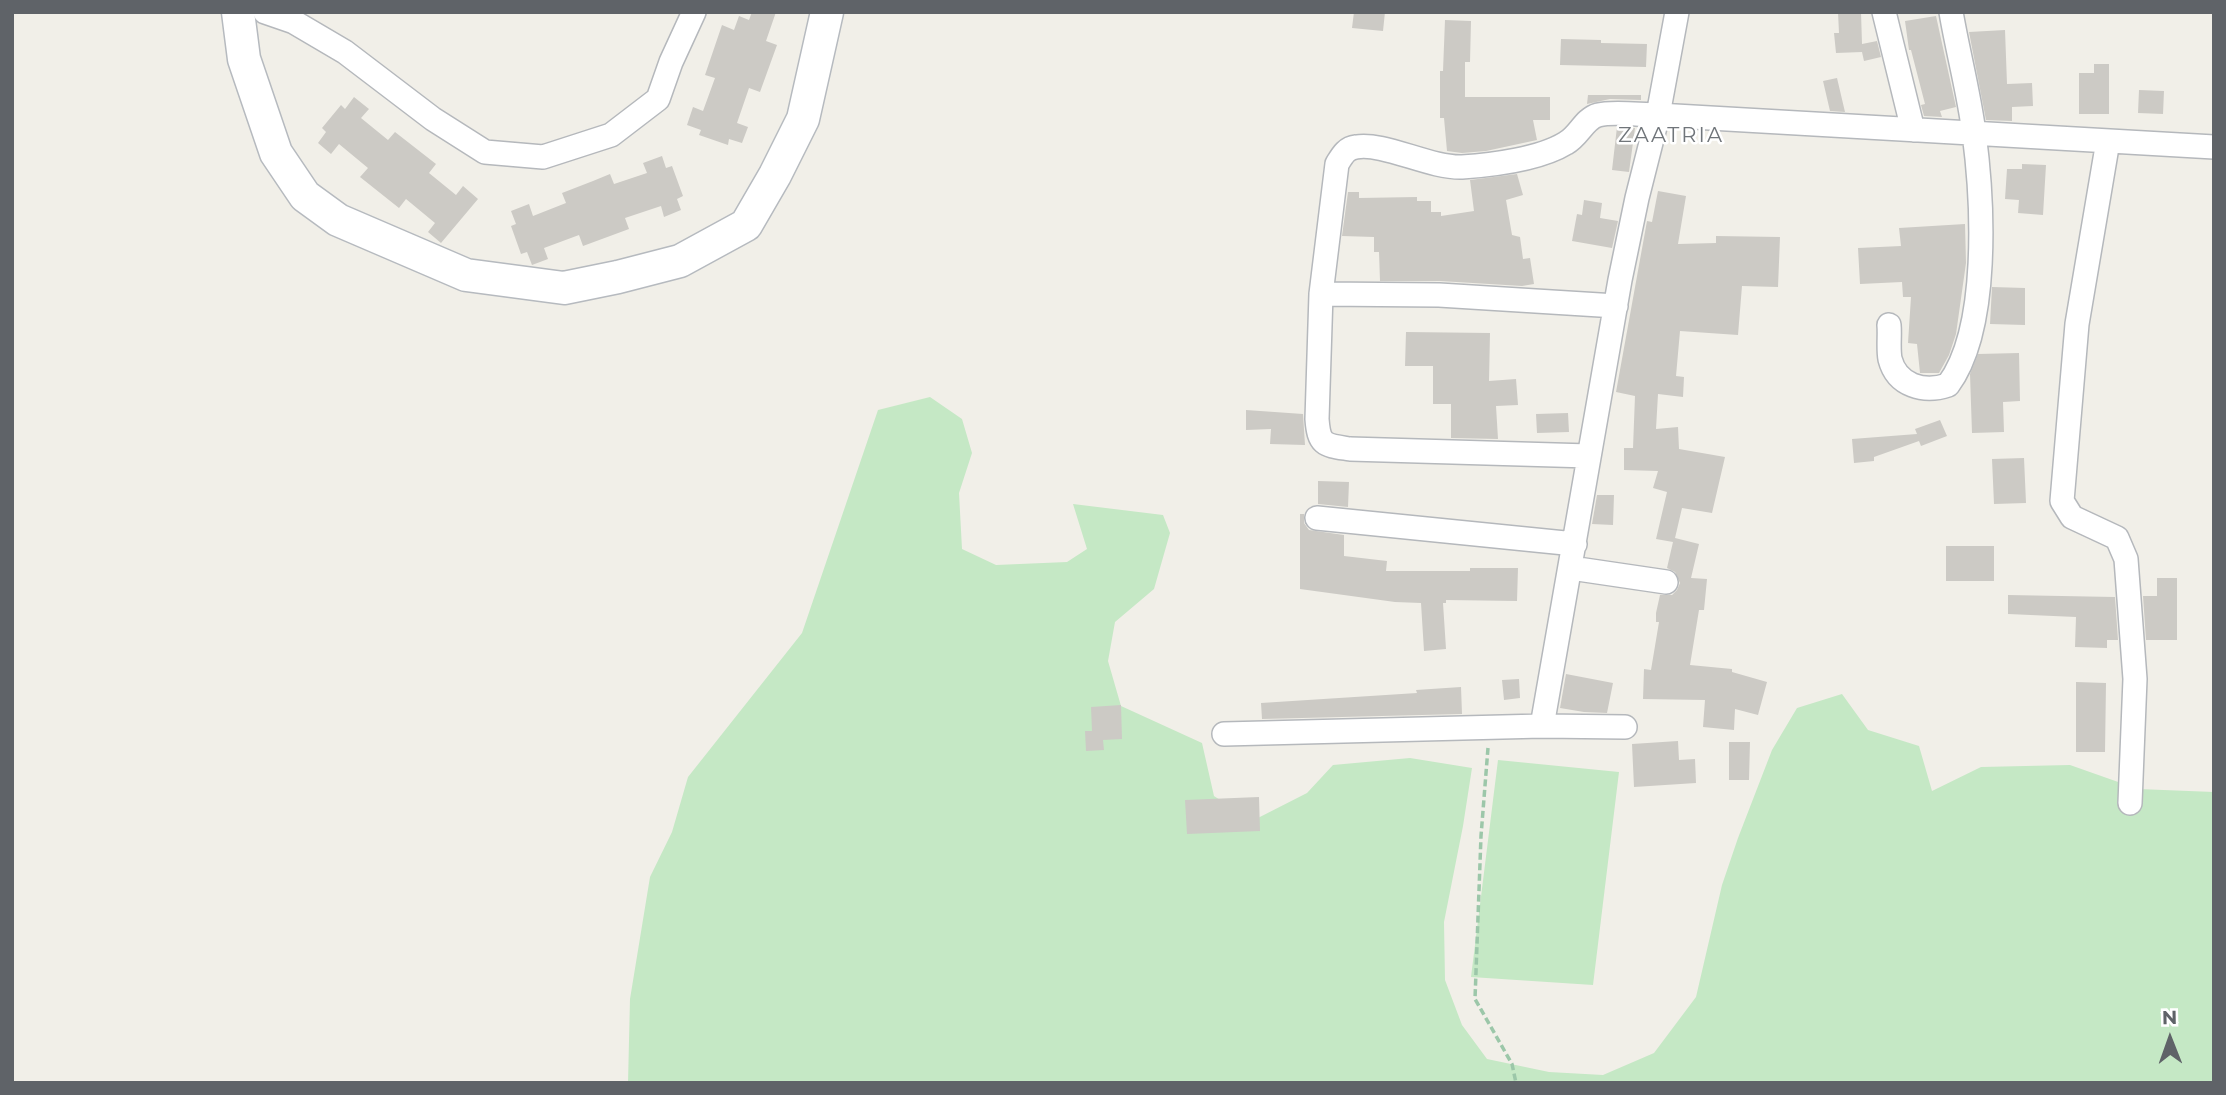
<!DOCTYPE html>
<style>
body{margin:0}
#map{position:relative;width:2226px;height:1095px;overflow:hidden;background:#f1efe8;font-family:Montserrat,sans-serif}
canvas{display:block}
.frame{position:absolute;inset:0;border:14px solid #5f6368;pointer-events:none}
.north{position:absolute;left:2135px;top:1004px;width:70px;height:70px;-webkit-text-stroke:5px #fff;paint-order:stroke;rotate:359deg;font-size:19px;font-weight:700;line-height:28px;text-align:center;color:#5f6368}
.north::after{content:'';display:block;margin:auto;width:24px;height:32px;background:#5f6368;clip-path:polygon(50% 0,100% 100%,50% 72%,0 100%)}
</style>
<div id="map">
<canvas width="2226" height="1095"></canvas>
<div class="frame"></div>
<div class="north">N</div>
</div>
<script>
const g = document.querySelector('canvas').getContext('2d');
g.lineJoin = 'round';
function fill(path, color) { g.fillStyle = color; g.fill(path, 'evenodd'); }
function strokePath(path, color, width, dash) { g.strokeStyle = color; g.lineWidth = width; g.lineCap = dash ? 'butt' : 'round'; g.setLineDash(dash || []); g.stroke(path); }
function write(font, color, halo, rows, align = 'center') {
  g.font = font + ' Montserrat,sans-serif'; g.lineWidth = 5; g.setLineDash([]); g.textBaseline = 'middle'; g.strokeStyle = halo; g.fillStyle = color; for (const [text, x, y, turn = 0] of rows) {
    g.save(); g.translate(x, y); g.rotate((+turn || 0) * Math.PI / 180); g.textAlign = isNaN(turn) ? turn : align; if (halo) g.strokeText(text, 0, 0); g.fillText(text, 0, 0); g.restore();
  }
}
const green = new Path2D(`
 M930,397l32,22 10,34 -13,40 3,56 34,16 71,-3 20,-13 -14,-45 90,11 7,18 -16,56 -39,33 -7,39 13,45 81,37 12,53 38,25 55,-28 26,-28 77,-7 62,10 -9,58 -19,96 1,58 17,45 25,34 62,13 54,3 51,-22 42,-56 26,-112 16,-47 34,-88 25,-42 45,-14 26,36 51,16 13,45 49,-24 89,-2 68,24 76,3v291h-1586l2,-84 20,-122 22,-45 16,-55 114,-144 76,-223z
 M1498,760l121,12 -26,213 -122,-8z`);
const building = new Path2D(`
 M752,12h24l-10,29 11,4 -17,47 -11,-4 -12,35 11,4 -6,16 -13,-4 -1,6 -29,-10 2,-5 -14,-5 6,-18 10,4 12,-33 -10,-3 17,-50 12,5 5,-14 10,4z
 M1354,12h31l-2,19 -31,-3z
 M1838,12h23l1,32 15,-3 4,16 -17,4 -2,-9 -26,1 -2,-20h5z
 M1936,16l20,91 -16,4 2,6 -18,-1 -3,-11 4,-1 -14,-54h-2l-4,-29z
 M1445,20l26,1 -1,41h-5v35h85v23h-17l4,20 -51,11 -24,2 -15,-2 -3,-33h-4v-47h3z
 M2005,30l2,54 25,-1 1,23 -21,1v14l-26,-1 -17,-88z
 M1561,39l40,1v3l46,1 -1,23 -86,-2z
 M2094,64h15v50h-30v-41h15z
 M1837,78l8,34 -15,-1 -7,-30z
 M2139,90l25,1 -1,23 -25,-1z
 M1588,95h53v5l-31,-1 -23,5z
 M354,97l15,12 -8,9 27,22 7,-8 41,32 -7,9 27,22 7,-9 15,13 -37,44 -13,-11 7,-9 -29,-24 -7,9 -39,-31 8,-9 -29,-24 -8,10 -13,-11 8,-11 -4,-4 19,-23 4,4z
 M1617,127l18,1 -6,44 -17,-2z
 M662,156l4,12 6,-2 11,30 -6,3 4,11 -17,7 -3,-11 -36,12 4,11 -46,17 -4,-11 -35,13 4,11 -16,6 -5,-13 -6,2 -10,-28 5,-2 -5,-13 18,-7 4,12 33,-13 -4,-10 31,-12 17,-7 4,10 33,-11 -4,-10z
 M2022,164l24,1 -3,50 -25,-2 1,-13 -14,-1 2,-30h15z
 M1517,174l6,21 -17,5 6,35 8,2 3,22 7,-1 4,26 -12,2 -82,-5h-60l-1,-29h-5v-15l-32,-1 6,-44h11v6l58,-1v4h14v11h10v4l33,-5 -4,-31z
 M1658,191l28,5 -8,48 38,-1v-7l64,1 -2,50 -36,-1 -4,49 -58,-4 -4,45 8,1 -1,20 -25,-3 -2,35 22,-2 1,22 46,8 -13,56 -30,-5 -7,30 24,6 -8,34 16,1 -3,31h-5l-9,55 42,4v3l35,10 -9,33 -23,-6 -1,21 -31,-3 2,-27 -62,-1 1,-30 7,1 8,-48h-3v-9l4,-18h12l5,-5 3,-7 -5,-11 -8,-4 6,-26 -17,-3 11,-47 -14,-4 5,-17 -34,-1v-22h9l2,-52 -19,-4 31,-171 5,1z
 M1584,200l18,3 -2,15 18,3 -6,27 -40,-7 5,-27 5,1z
 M1965,224l1,39 -10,71 -7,21 -10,18h-19l-3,-29 -9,-1 3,-46h-8l-1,-15 -42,2 -2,-36 43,-2 -2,-18z
 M1992,287l33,1v37l-35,-1z
 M1406,332l84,1 -1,48 27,-2 2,26 -22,1 2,33 -47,-1v-34h-18v-38h-28z
 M2019,353l1,48 -17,1 1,30 -32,1 -2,-59 8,-20z
 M1246,410l57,4 2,31 -35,-1 1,-15 -25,1z
 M1568,413l1,19 -32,1 -1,-19z
 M1940,420l7,16 -26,10 -2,-5 -45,16v4l-20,2 -2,-24 65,-5 -2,-5z
 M2024,458l2,45 -32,1 -2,-45z
 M1318,481l31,1 -1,25 -30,-3z
 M1597,495h17l-1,30 -21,-1z
 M1300,514h4v9l5,7 35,5v21l43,5 -1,10h84v-3h48l-1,33 -71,-1v3h-3l3,46 -22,2 -3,-48 -26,-1 -95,-13z
 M1946,546h48v35h-48z
 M2157,578h20v62h-31l-3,-44h14z
 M2008,595l107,2 3,43h-11v8l-32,-1 1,-30 -68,-3z
 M1566,674l47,9 -6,30 -23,-1 -24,-4z
 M1519,679l1,19 -16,2 -2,-20z
 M2076,682l30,1 -1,69h-29z
 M1461,687l1,27 -200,5 -1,-16 156,-10 -1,-3z
 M1121,705l1,34 -19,1 1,10 -18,1 -1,-20h7l-1,-24z
 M1678,741l1,19 16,-1 1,24 -62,4 -2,-43z
 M1729,742h21l-1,38h-20z
 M1259,797l1,34 -73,3 -2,-34z`);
const path = new Path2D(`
 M1488,748l-7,88 -6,163 37,65 4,19`);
const street = new Path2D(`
 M265,12l29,10 51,30 88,67 52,33 58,5 68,-22 47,-36 13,-37 23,-50
 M1884,12l29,118
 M2108,141l-31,183 -15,177 10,16 45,21 9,21 9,120 -5,124
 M1321,294l118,1 177,11
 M1889,325c1,10 -1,23 1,34 7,27 34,34 58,26 42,-56 35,-184 26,-252 -5,-40 -16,-80 -23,-121
 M1589,456l-239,-7c-25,-4 -31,-3 -33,-30l4,-125 16,-130c5,-8 9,-16 19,-17 28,-5 73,21 106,20 30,-2 78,-8 104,-24 13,-7 18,-24 32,-28 15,-4 43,0 60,0l556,32
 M1317,518l258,26
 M1571,568l95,14
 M1542,726l78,-446 17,-82 21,-83 19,-103
 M1224,734l318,-8 83,1`);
const secondary = new Path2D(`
 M238,12l6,47 32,94 29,43 33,24 128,55 98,13 54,-11 62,-16 66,-36 29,-50 28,-56 24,-107`);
const quarterNames = [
 ["ZAATRIA",1671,136]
];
fill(green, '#c5e8c5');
fill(building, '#cccac5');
strokePath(street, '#b5b8bc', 26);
strokePath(secondary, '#b6babf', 35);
strokePath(path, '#9cc7a9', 3.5, [7, 3.5]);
strokePath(street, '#fff', 23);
strokePath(secondary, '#fff', 32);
g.letterSpacing = '2px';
write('21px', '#70757a', '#fff', quarterNames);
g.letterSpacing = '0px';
</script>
